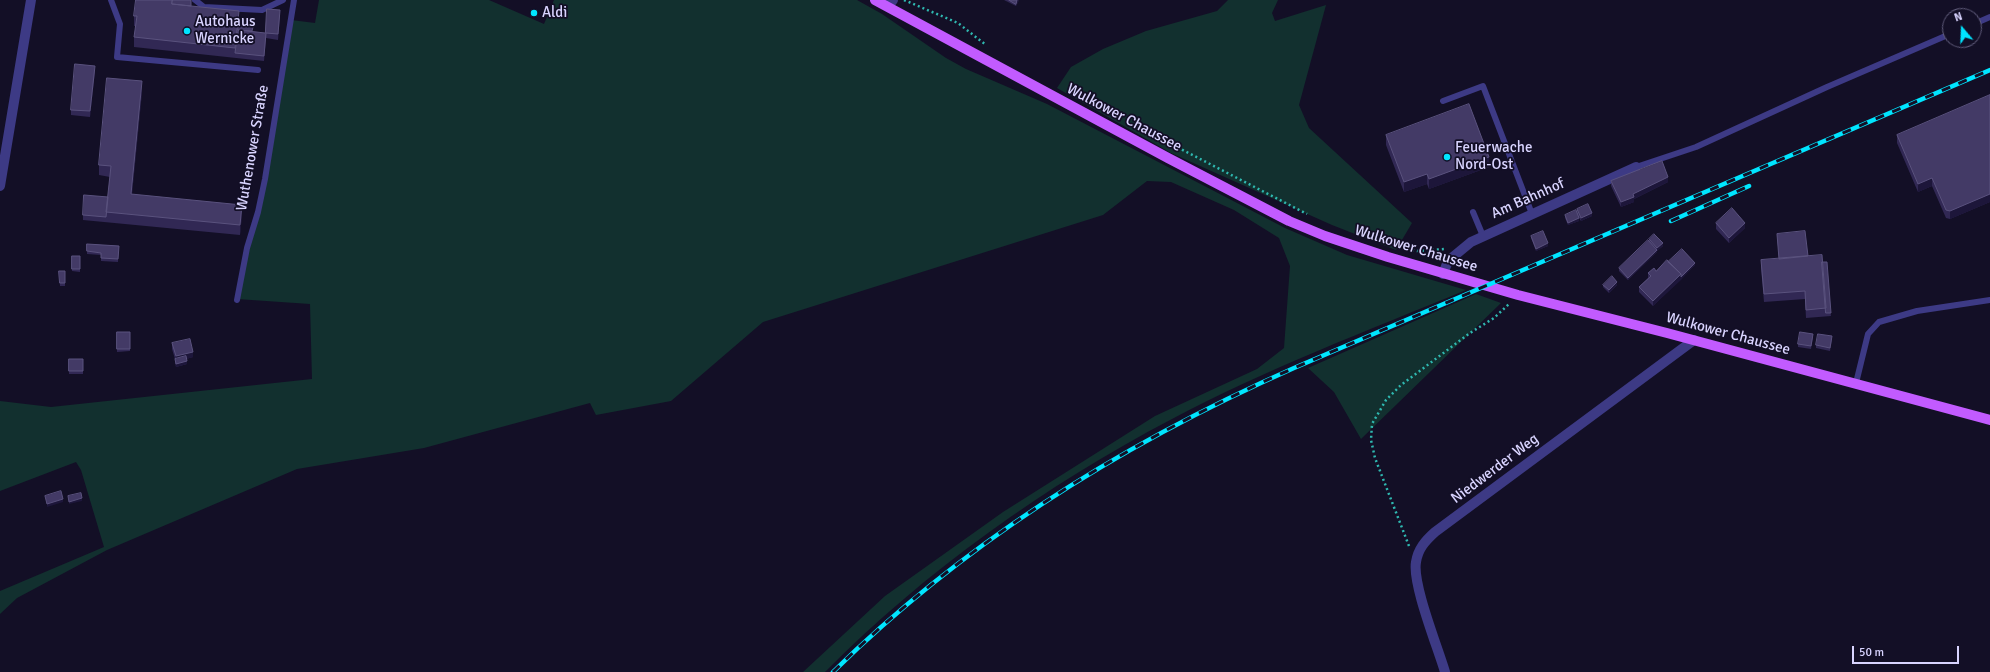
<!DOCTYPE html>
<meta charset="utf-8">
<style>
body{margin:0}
#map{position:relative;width:1990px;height:672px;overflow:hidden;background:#130f26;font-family:Signika,sans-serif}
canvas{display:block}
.north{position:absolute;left:1942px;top:8px;width:40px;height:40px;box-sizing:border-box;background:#130f26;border:1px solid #625e7d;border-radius:50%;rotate:341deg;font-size:11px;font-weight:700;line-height:16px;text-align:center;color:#d9d4ff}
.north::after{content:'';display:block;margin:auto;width:14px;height:18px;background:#00e5ff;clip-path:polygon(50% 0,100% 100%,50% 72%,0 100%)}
.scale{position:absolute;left:1852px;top:646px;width:107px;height:18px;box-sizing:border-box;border:2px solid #d9d4ff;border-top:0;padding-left:5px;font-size:12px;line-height:14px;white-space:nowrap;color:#d9d4ff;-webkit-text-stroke:3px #130f26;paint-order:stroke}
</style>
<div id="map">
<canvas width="1990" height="672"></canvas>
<div class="north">N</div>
<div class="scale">50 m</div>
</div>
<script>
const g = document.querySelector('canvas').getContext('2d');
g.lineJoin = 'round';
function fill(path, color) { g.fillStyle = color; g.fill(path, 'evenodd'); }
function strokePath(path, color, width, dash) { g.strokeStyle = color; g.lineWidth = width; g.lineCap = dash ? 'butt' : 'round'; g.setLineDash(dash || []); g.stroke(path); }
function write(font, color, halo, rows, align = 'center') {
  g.font = font + ' Signika,sans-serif'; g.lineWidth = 3.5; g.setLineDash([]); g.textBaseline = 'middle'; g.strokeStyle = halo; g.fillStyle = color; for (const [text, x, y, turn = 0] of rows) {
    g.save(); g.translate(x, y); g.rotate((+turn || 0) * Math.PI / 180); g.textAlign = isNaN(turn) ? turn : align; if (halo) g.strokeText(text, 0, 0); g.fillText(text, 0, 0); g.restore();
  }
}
const green = new Path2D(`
 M319,0h170l55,24 10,-24h303l25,14 64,44 20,11 81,35 238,124 62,27 119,35c-99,41 -200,79 -294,129 -126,66 -247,152 -347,253h-22l82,-76 118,-84 152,-96 102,-47 27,-21 6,-82 -11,-28 -45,-28 -63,-28 -24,-1 -44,34 -340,107 -92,79 -75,14 -6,-12 -166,45 -127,21 -190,81 -90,48 -17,16v-23l104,-44 -23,-77 -5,-8 -76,29v-90l51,6 261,-28 -2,-75 -73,-5 21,-87 33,-192 24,3z
 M1228,0h50l-6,13 3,8 51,-16 -27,100 10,23 103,95 -16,27 -64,-25 -161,-72 -114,-65 14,-21 32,-18 43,-18 71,-20z
 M1476,294l25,9 -140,136 -27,-47 -26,-24z`);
const path = new Path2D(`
 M904,0l54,23 28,22
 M1142,129l165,85
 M1388,243l29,8 27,-2
 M1409,546l-34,-88 -4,-18 1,-16 14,-24 15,-15 69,-52 24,-15 15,-14`);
const lane = new Path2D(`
 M111,0l9,24 -3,33 141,13
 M195,0l9,7 58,3 21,-10
 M1974,24l16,-7
 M1443,101l40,-15 49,128
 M1636,167l60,-20 131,-60 123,-53
 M1473,212l10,24
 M237,300l10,-52 11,-36 7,-33 29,-179
 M1856,383l12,-49 11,-12 38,-11 73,-11`);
const street = new Path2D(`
 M888,6l5,-6
 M0,186l31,-186
 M1443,274l5,-13 23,-19 165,-75
 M1445,672c-7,-24 -33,-88 -29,-110 2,-13 9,-21 19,-30l259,-192`);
const primary = new Path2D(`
 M875,0l293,158 121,63 36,15 63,21 130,38 149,38 323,87`);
const rail = new Path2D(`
 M1671,221l78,-35
 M833,672c133,-131 291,-229 461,-304l696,-298`);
const wall = new Path2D(`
 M1004,0h15l-3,6z
 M191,6l48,16v2l13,7 13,2 15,-17 -2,24 -12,-2 -2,23 -130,-14v-10l2,-11h-2v-10z
 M95,71l-5,46 -19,-2v-5z
 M142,92l-10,102 110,21 -2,20 -157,-15v-5l25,-18 2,-20 -11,-2v-10z
 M1990,95v107l-40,17 -4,-1 -14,-32 -14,6 -21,-49v-8z
 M1386,135l103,32 -60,22 -2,-5 -23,8 -18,-47z
 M1611,181l57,1 -34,17v3l-13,5 -10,-21z
 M1577,209l15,7 -11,5 -2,-3v3l-11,4 -3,-7v-3l12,-3z
 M1716,223l29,5 -16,15 -13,-14z
 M1777,234l31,22 14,6 9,54 -25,2 -1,-19 -41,3 -3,-34v-8l18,-1z
 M1531,236l17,10 -12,5 -5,-13z
 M1649,239l14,7 -6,5v-1v2l-29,28 -9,-9v-3l30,-27z
 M87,244l32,2 -1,16 -17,-1v-6l-14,-1z
 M72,256h8v16l-8,-1z
 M1668,262l27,3 -42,41 -14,-14v-5l9,-9v-5l8,-2z
 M59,271h6v15h-5z
 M1603,285h14l-8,8 -6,-6z
 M117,332h13v19l-13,1z
 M1813,337l-2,12 -13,-2v-3z
 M1832,339l-2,12 -14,-3v-3z
 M172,343l21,14 -7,2 1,5 -11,3 -1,-5v-3l-3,-10z
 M69,359h14v15h-14z`);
const shadedWall = new Path2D(`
 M1017,0h2l-3,6v-2z
 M280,10v6l-2,24v-6z
 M239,11v11l-3,31h-1v-5z
 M266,33v5l-2,23v-5z
 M95,66v5l-5,46v-6z
 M142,81v11l-11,113v-11z
 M1489,157v10l-60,22v-10z
 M1427,174v10l-23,8v-10z
 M1668,177v5l-34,17v3l-13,5v-5l12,-8z
 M1932,178v8l-14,6v-8z
 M1990,194v8l-40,17v-8z
 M242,205v10l-2,20v-10z
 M1592,213v3l-11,5v-3z
 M1579,218v3l-11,4v-2z
 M1745,223v5l-16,15v-5z
 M1548,243v3l-12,5v-2z
 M1663,243v3l-6,5v-3z
 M1657,250v2l-29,28v-2z
 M1695,263v2l-14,15v-3z
 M1681,274v6l-28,26v-5z
 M1617,282v3l-8,8v-3z
 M193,352v5l-17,5v-6z
 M187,361v3l-11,3v-3z
 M82,498v3l-13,3v-2z
 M63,499v3l-16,5v-3z`);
const building = new Path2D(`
 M136,0h36v4l67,7 -4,37 -101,-11 3,-21h-3z
 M173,0h18v6l-19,-2z
 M1009,0h8l-1,4z
 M267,9l13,1 -2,24 -12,-1 -2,23 -29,-3 3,-23 27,3z
 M239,24l14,3 -1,4 -14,-1z
 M75,64l20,2 -5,45 -19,-1z
 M107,78l35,3 -11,113 111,11 -2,20 -134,-13 5,-46 -12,-1z
 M1990,95v99l-40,17 -4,-1 -14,-32 -14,6 -21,-49z
 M1469,104l20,53 -60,22 -2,-5 -23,8 -18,-47z
 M1662,161l6,16 -35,17 1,3 -13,5 -10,-21z
 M84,195l24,2 -2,20 -23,-2z
 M1588,204l4,9 -11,5 -4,-9z
 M1732,208l13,15 -16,15 -13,-15z
 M1576,210l3,8 -11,5 -3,-8z
 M1543,231l5,12 -12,6 -5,-13z
 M1805,231l3,25 -29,3 -2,-25z
 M1654,234l9,9 -6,5 -8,-9z
 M1648,240l9,10 -29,28 -9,-10z
 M87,244l32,2 -1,13 -17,-1v-5l-14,-2z
 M1682,249l13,14 -14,14v-3l-13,-12z
 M1822,255l4,53 -20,2 -1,-19 -41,3 -3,-34z
 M72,256h8v13h-8z
 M1667,260l14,14 -28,27 -14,-14 12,-11 -3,-3 6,-5 2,3z
 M1822,262h5l4,51h-5z
 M59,271h6v12h-5z
 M1612,276l5,6 -8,8 -6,-5z
 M117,332h13v17h-13z
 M1800,332l13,2 -2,12 -13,-2z
 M1818,334l14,2 -2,12 -14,-3z
 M190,339l3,13 -17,4 -4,-13z
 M186,356l1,5 -11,3 -1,-5z
 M69,359h14v12h-14z
 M61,491l2,8 -16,5 -2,-8z
 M81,493l1,5 -13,4 -1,-6z`);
const markers = [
 [534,13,4,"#00e5ff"],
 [187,31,4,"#00e5ff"],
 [1447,157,4,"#00e5ff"]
];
const poiNames = [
 ["Aldi",542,13],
 ["Autohaus",195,22],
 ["Wernicke",195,39],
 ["Feuerwache",1455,148],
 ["Nord-Ost",1455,165]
];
const streetNames = [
 ["Wulkower Chaussee",1124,118,28],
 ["Wuthenower Straße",253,148,-80],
 ["Am Bahnhof",1528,199,-24],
 ["Wulkower Chaussee",1416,249,17],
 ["Wulkower Chaussee",1728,334,15],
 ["Niedwerder Weg",1495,469,-37]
];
fill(green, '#12302f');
strokePath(path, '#2fb8b0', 2.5, [2, 3]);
strokePath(lane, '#3d3a85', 6);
strokePath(street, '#3d3a85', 10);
strokePath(primary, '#c25bff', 10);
strokePath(rail, '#00e5ff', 4.5);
strokePath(rail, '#130f26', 3, [9]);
fill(wall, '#312854');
fill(shadedWall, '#1d163a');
fill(building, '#433a66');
strokePath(building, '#5a527e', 1);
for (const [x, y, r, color] of markers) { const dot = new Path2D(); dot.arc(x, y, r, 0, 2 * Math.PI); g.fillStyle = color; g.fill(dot); strokePath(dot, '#130f26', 1.5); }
write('15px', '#d9d4ff', '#130f26', poiNames, 'left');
write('15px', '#d9d4ff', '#130f26', streetNames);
</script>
